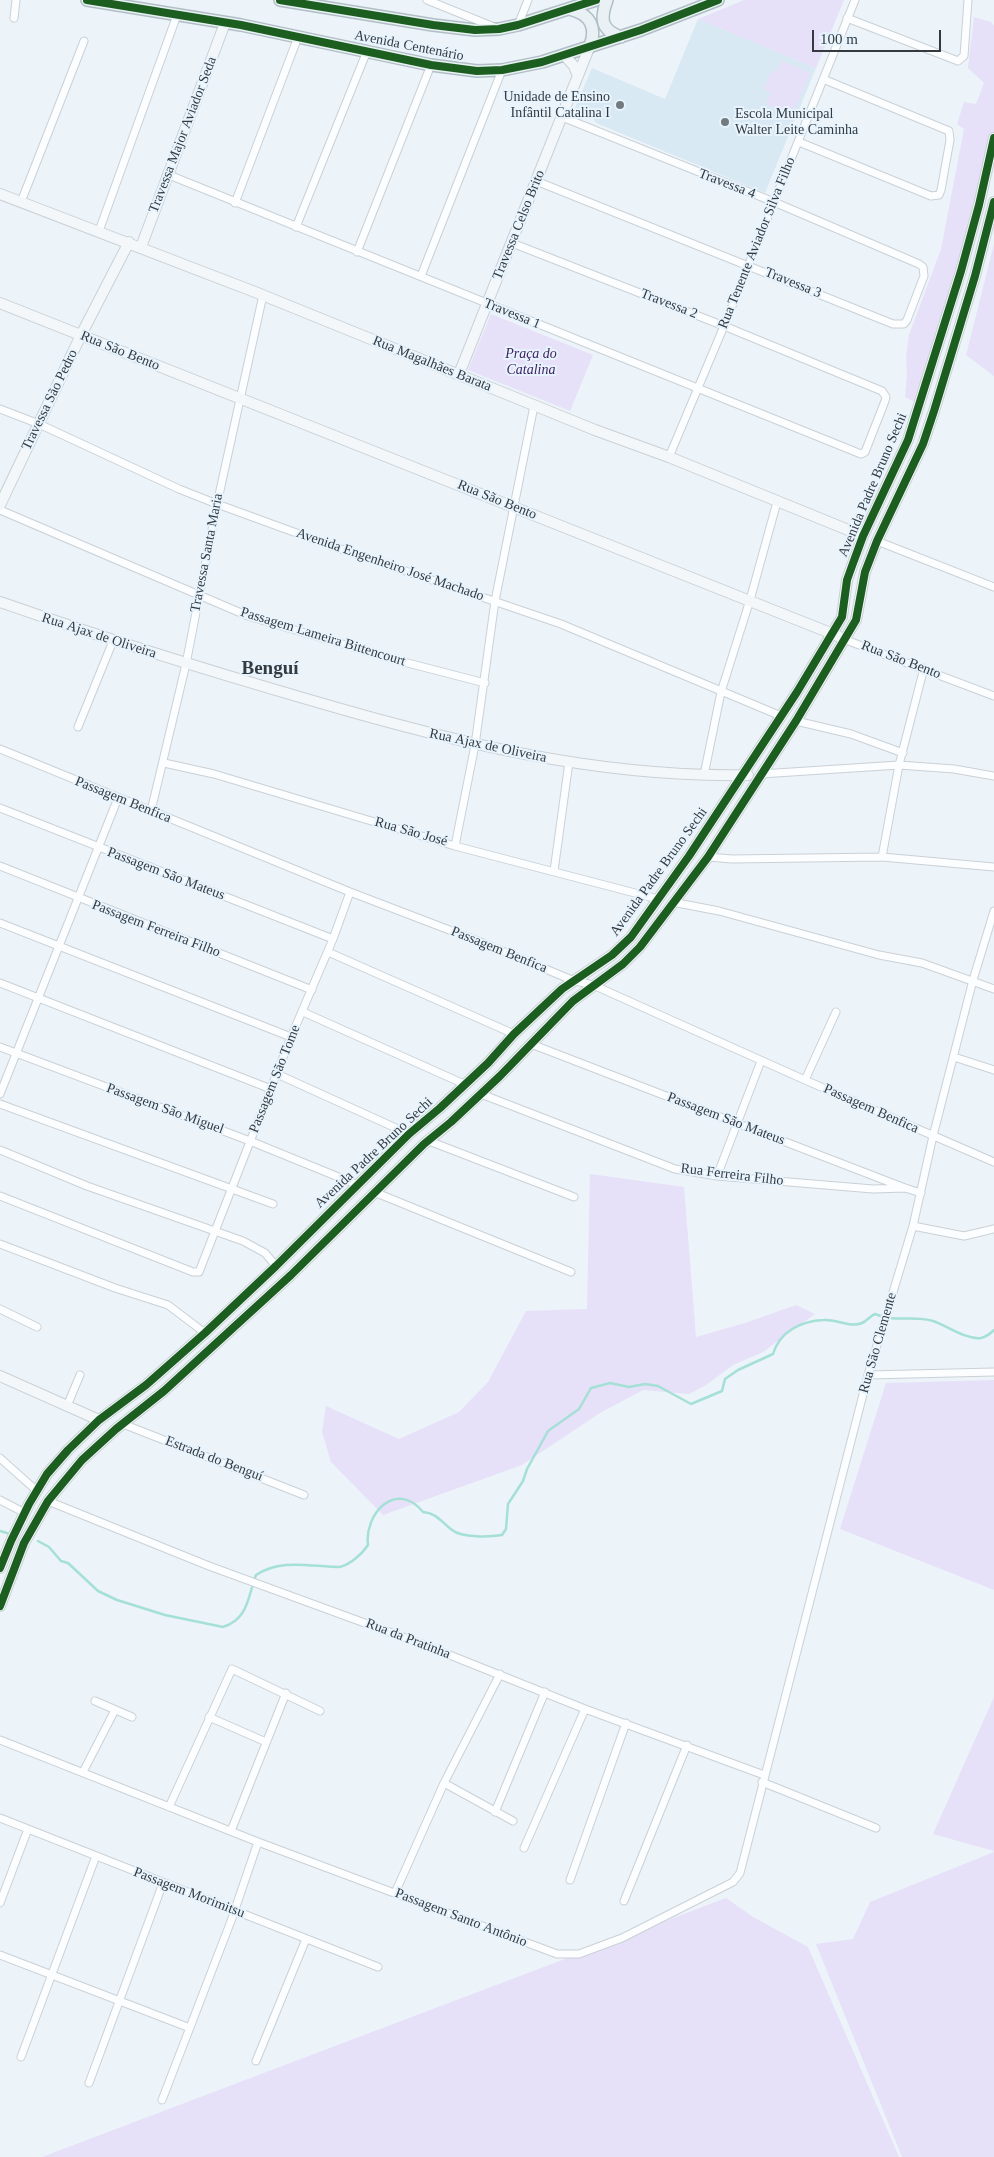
<!DOCTYPE html>
<meta charset="utf-8">
<style>
body{margin:0}
#map{position:relative;width:994px;height:2157px;overflow:hidden;background:#ecf3f9;font-family:Georgia,serif}
canvas{display:block}
.scale{position:absolute;left:812px;top:30px;width:129px;height:22px;box-sizing:border-box;border:2px solid #343a3f;border-top:0;padding-left:6px;font-size:15px;line-height:18px;white-space:nowrap;color:#343a3f;-webkit-text-stroke:4px #e7f4fe;paint-order:stroke}
</style>
<div id="map">
<canvas width="994" height="2157"></canvas>
<div class="scale">100 m</div>
</div>
<script>
const g = document.querySelector('canvas').getContext('2d');
g.lineJoin = 'round';
function fill(path, color) { g.fillStyle = color; g.fill(path, 'evenodd'); }
function strokePath(path, color, width, dash) { g.strokeStyle = color; g.lineWidth = width; g.lineCap = dash ? 'butt' : 'round'; g.setLineDash(dash || []); g.stroke(path); }
function write(font, color, halo, rows, align = 'center') {
  g.font = font + ' Georgia,serif'; g.lineWidth = 4; g.setLineDash([]); g.textBaseline = 'middle'; g.strokeStyle = halo; g.fillStyle = color; for (const [text, x, y, turn = 0] of rows) {
    g.save(); g.translate(x, y); g.rotate((+turn || 0) * Math.PI / 180); g.textAlign = isNaN(turn) ? turn : align; if (halo) g.strokeText(text, 0, 0); g.fillText(text, 0, 0); g.restore();
  }
}
const built = new Path2D(`
 M698,19l118,49 -51,125 -169,-70 -3,-5 -19,-8 18,-42 73,31z`);
const green = new Path2D(`
 M744,0h100l-28,68 -118,-49z
 M974,17l17,5 3,4v105l-6,33 -67,241 -16,-8 2,-23 -1,-17 3,-22 32,-86 23,-120 -7,-5 7,-22 12,2 8,-21 -16,-15z
 M782,61l28,12 -17,41 -27,-10 5,-12 -7,-3 8,-19 6,2z
 M994,244v132l-28,-21z
 M491,314l102,41 -23,56 -102,-41z
 M590,1174l94,13 12,150 49,-14 51,-18 19,9 -52,38 -30,13 -27,20 -17,9 -46,-4 -43,23 -78,52 -139,50 -52,-53 -9,-30 4,-26 73,33 60,-27 29,-30 38,-71 61,-2z
 M994,1380v210l-154,-61 46,-146z
 M994,1697v154l-61,-17z
 M994,1852v305h-92l-86,-213 37,-5 17,-37z
 M726,1898l27,19 55,30 91,210h-857z`);
const stream = new Path2D(`
 M0,1531l10,3
 M38,1541l11,6 12,14 7,2 30,28 19,9 48,15 58,12c26,-8 25,-32 33,-52 25,-17 56,-8 84,-8 11,-3 22,-13 28,-22 -4,-31 28,-66 55,-33 14,1 18,10 29,18 10,8 38,7 50,5l4,-6 2,-25 15,-23 4,-12 21,-38 31,-22 12,-21 19,-5 19,4 16,-3 13,2 33,18 31,-13 3,-12 13,-9 35,-16c7,-23 28,-33 51,-34 12,-1 27,8 38,3 5,-2 8,-7 13,-9 20,9 38,1 58,7 13,4 33,19 48,17 5,-1 10,-5 13,-8`);
const street = new Path2D(`
 M427,0l67,27
 M14,18l2,-18
 M847,18l111,43 6,-5 4,-56
 M518,25l10,-25
 M799,142l132,54 8,-1 2,-5 9,-50 -1,-9 -126,-52
 M169,175l687,277 5,2 4,-2 20,-51 1,-4 -4,-6 -158,-65 -212,-83
 M536,181l357,143h11l3,-4 17,-44 -1,-9 -4,-3 -145,-62 -212,-85
 M21,202l63,-161
 M235,203l63,-166
 M296,227l71,-176
 M99,231l78,-216
 M357,252l74,-187
 M421,276l81,-206
 M0,409l39,15 140,65 38,15 115,42 229,78 220,92
 M669,457l55,-131 131,-326
 M0,510l248,106 148,44 89,23
 M877,541l117,46
 M846,640l148,56
 M796,721l55,13 52,19
 M78,727l35,-86
 M0,749l350,143 128,49 94,39 21,5 212,95 189,82
 M164,763l50,11 241,72 203,53
 M761,774l138,-9 55,4 40,7
 M704,775l17,-83 29,-92 27,-98
 M0,808l333,131
 M151,811l35,-147 31,-160 46,-209
 M455,846l20,-101 20,-144 39,-195
 M708,857l24,2 150,-2 112,10
 M882,857l17,-92 25,-97
 M0,866l312,124
 M554,871l15,-109
 M672,902l47,9 160,44 43,8 72,26
 M0,923l291,114
 M328,952l186,82
 M0,983l271,106
 M303,1012l161,72
 M531,1044l374,144 16,5
 M0,1047l250,94 108,44
 M954,1057l40,13
 M277,1074l132,60
 M805,1080l31,-68
 M0,1094l118,-296
 M481,1094l194,75 42,7 156,13 32,-1
 M0,1104l273,100
 M429,1141l145,56
 M0,1150l87,36 156,55 22,12 11,13
 M717,1176l44,-115
 M374,1192l197,80
 M0,1196l193,76h6l92,-235 42,-98 17,-47
 M913,1226l51,10 30,-7
 M0,1244l115,44 53,17 37,28
 M0,1309l37,18
 M868,1375l126,-3
 M67,1406l13,-31
 M123,1424l181,71
 M0,1458l37,33
 M0,1500l25,13
 M48,1501l161,65 213,78 163,65 179,66
 M95,1701l37,16
 M209,1717l57,25
 M0,1740l258,102 299,112h22l43,-16 111,-56 7,-9 128,-498 45,-149 20,-90 40,-156 21,-69
 M83,1772l32,-62
 M762,1782l114,46
 M444,1783l69,38
 M169,1807l63,-138 88,42
 M495,1812l50,-120
 M0,1818l378,149
 M231,1831l55,-138
 M524,1848l61,-139
 M570,1880l56,-157
 M395,1893l49,-110 56,-109
 M624,1901l63,-156
 M0,1903l28,-74
 M0,1955l190,73
 M21,2057l75,-201
 M256,2061l50,-122
 M89,2083l74,-200
 M162,2100l69,-179 27,-79`);
const secondary = new Path2D(`
 M565,56l9,10 4,10
 M0,194l255,98 340,138 74,27 194,79
 M141,247l84,-224
 M0,303l838,333
 M459,374l130,-326
 M0,505l81,-170 48,-93
 M0,602c103,36 206,68 310,98 143,42 288,78 438,75
 M0,1376l99,44
 M0,1568l11,-27 18,-37 18,-30 21,-24 31,-30 47,-35 59,-52 71,-67 133,-132 31,-26 48,-45 26,-29 48,-45 50,-34 19,-18 58,-81 108,-164 45,-75 5,-37 5,-14 11,-30 45,-96 53,-169 18,-66 15,-67
 M0,1606l24,-63 24,-42 34,-41 34,-31 48,-38 127,-116 133,-131 27,-22 49,-46 73,-75 50,-37 17,-17 68,-90 88,-136 60,-101 9,-48 12,-31 46,-97 11,-33 41,-135 19,-74`);
const primary = new Path2D(`
 M87,0l154,25 190,40 46,6 25,-1 40,-8 99,-32 77,-30
 M280,0l153,25 42,5 24,-1 19,-4 78,-25
 M607,0c-7,19 -6,30 14,37
 M569,9c21,5 29,18 20,39`);
const cycleway = new Path2D(`
 M87,0l154,25 190,40 46,6 25,-1 40,-8 99,-32 77,-30
 M280,0l153,25 42,5 24,-1 19,-4 78,-25
 M0,1568l11,-27 18,-37 18,-30 21,-24 31,-30 47,-35 59,-52 71,-67 133,-132 31,-26 48,-45 26,-29 48,-45 50,-34 19,-18 58,-81 108,-164 45,-75 5,-37 5,-14 11,-30 45,-96 53,-169 18,-66 15,-67
 M0,1606l24,-63 24,-42 34,-41 34,-31 48,-38 127,-116 133,-131 27,-22 49,-46 73,-75 50,-37 17,-17 68,-90 88,-136 60,-101 9,-48 12,-31 46,-97 11,-33 41,-135 19,-74`);
const markers = [
 [620,105,5,"#747b80"],
 [725,122,5,"#747b80"]
];
const streetNames = [
 ["Avenida Centenário",409,46,11],
 ["Travessa Major Aviador Seda",183,135,-69],
 ["Travessa 4",727,184,21],
 ["Travessa Celso Brito",519,225,-68],
 ["Rua Tenente Aviador Silva Filho",757,243,-68],
 ["Travessa 3",793,283,22],
 ["Travessa 2",669,304,21],
 ["Travessa 1",512,314,22],
 ["Rua São Bento",120,351,22],
 ["Rua Magalhães Barata",432,364,22],
 ["Travessa São Pedro",50,400,-64],
 ["Avenida Padre Bruno Sechi",873,485,-67],
 ["Rua São Bento",497,500,22],
 ["Travessa Santa Maria",207,553,-79],
 ["Avenida Engenheiro José Machado",390,565,19],
 ["Rua Ajax de Oliveira",99,636,18],
 ["Passagem Lameira Bittencourt",323,637,17],
 ["Rua São Bento",901,660,21],
 ["Rua Ajax de Oliveira",488,746,12],
 ["Passagem Benfica",123,800,22],
 ["Rua São José",411,832,16],
 ["Avenida Padre Bruno Sechi",659,872,-54],
 ["Passagem São Mateus",166,874,21],
 ["Passagem Ferreira Filho",156,929,21],
 ["Passagem Benfica",499,950,22],
 ["Passagem São Tome",275,1079,-68],
 ["Passagem São Miguel",165,1109,20],
 ["Passagem Benfica",871,1109,24],
 ["Passagem São Mateus",726,1119,21],
 ["Avenida Padre Bruno Sechi",374,1153,-43],
 ["Rua Ferreira Filho",732,1175,7],
 ["Rua São Clemente",878,1343,-74],
 ["Estrada do Benguí",214,1459,21],
 ["Rua da Pratinha",408,1639,21],
 ["Passagem Morimitsu",189,1893,21],
 ["Passagem Santo Antônio",461,1918,21]
];
const poiNames = [
 ["Unidade de Ensino",610,97],
 ["Infântil Catalina I",610,113],
 ["Escola Municipal",735,114,"left"],
 ["Walter Leite Caminha",735,130,"left"]
];
const parkNames = [
 ["Praça do",531,354],
 ["Catalina",531,370]
];
const districtNames = [
 ["Benguí",270,669]
];
fill(built, '#d9e9f4');
fill(green, '#e6e0f9');
strokePath(stream, '#a5e0d6', 2.5);
strokePath(street, '#cad1d6', 9);
strokePath(secondary, '#cad1d6', 12);
strokePath(primary, '#b0bfc5', 14);
strokePath(street, '#fcfdfe', 7);
strokePath(secondary, '#f3f7f9', 10);
strokePath(primary, '#e9f1f4', 11);
strokePath(cycleway, '#1b5e20', 8);
for (const [x, y, r, color] of markers) { const dot = new Path2D(); dot.arc(x, y, r, 0, 2 * Math.PI); g.fillStyle = color; g.fill(dot); strokePath(dot, '#e7f4fe', 2); }
write('14px', '#343a3f', '#e7f4fe', streetNames);
write('14px', '#343a3f', '#e7f4fe', poiNames, 'right');
write('italic 14px', '#412063', '#e7f4fe', parkNames);
write('bold 19px', '#343a3f', '#e7f4fe', districtNames);
</script>
